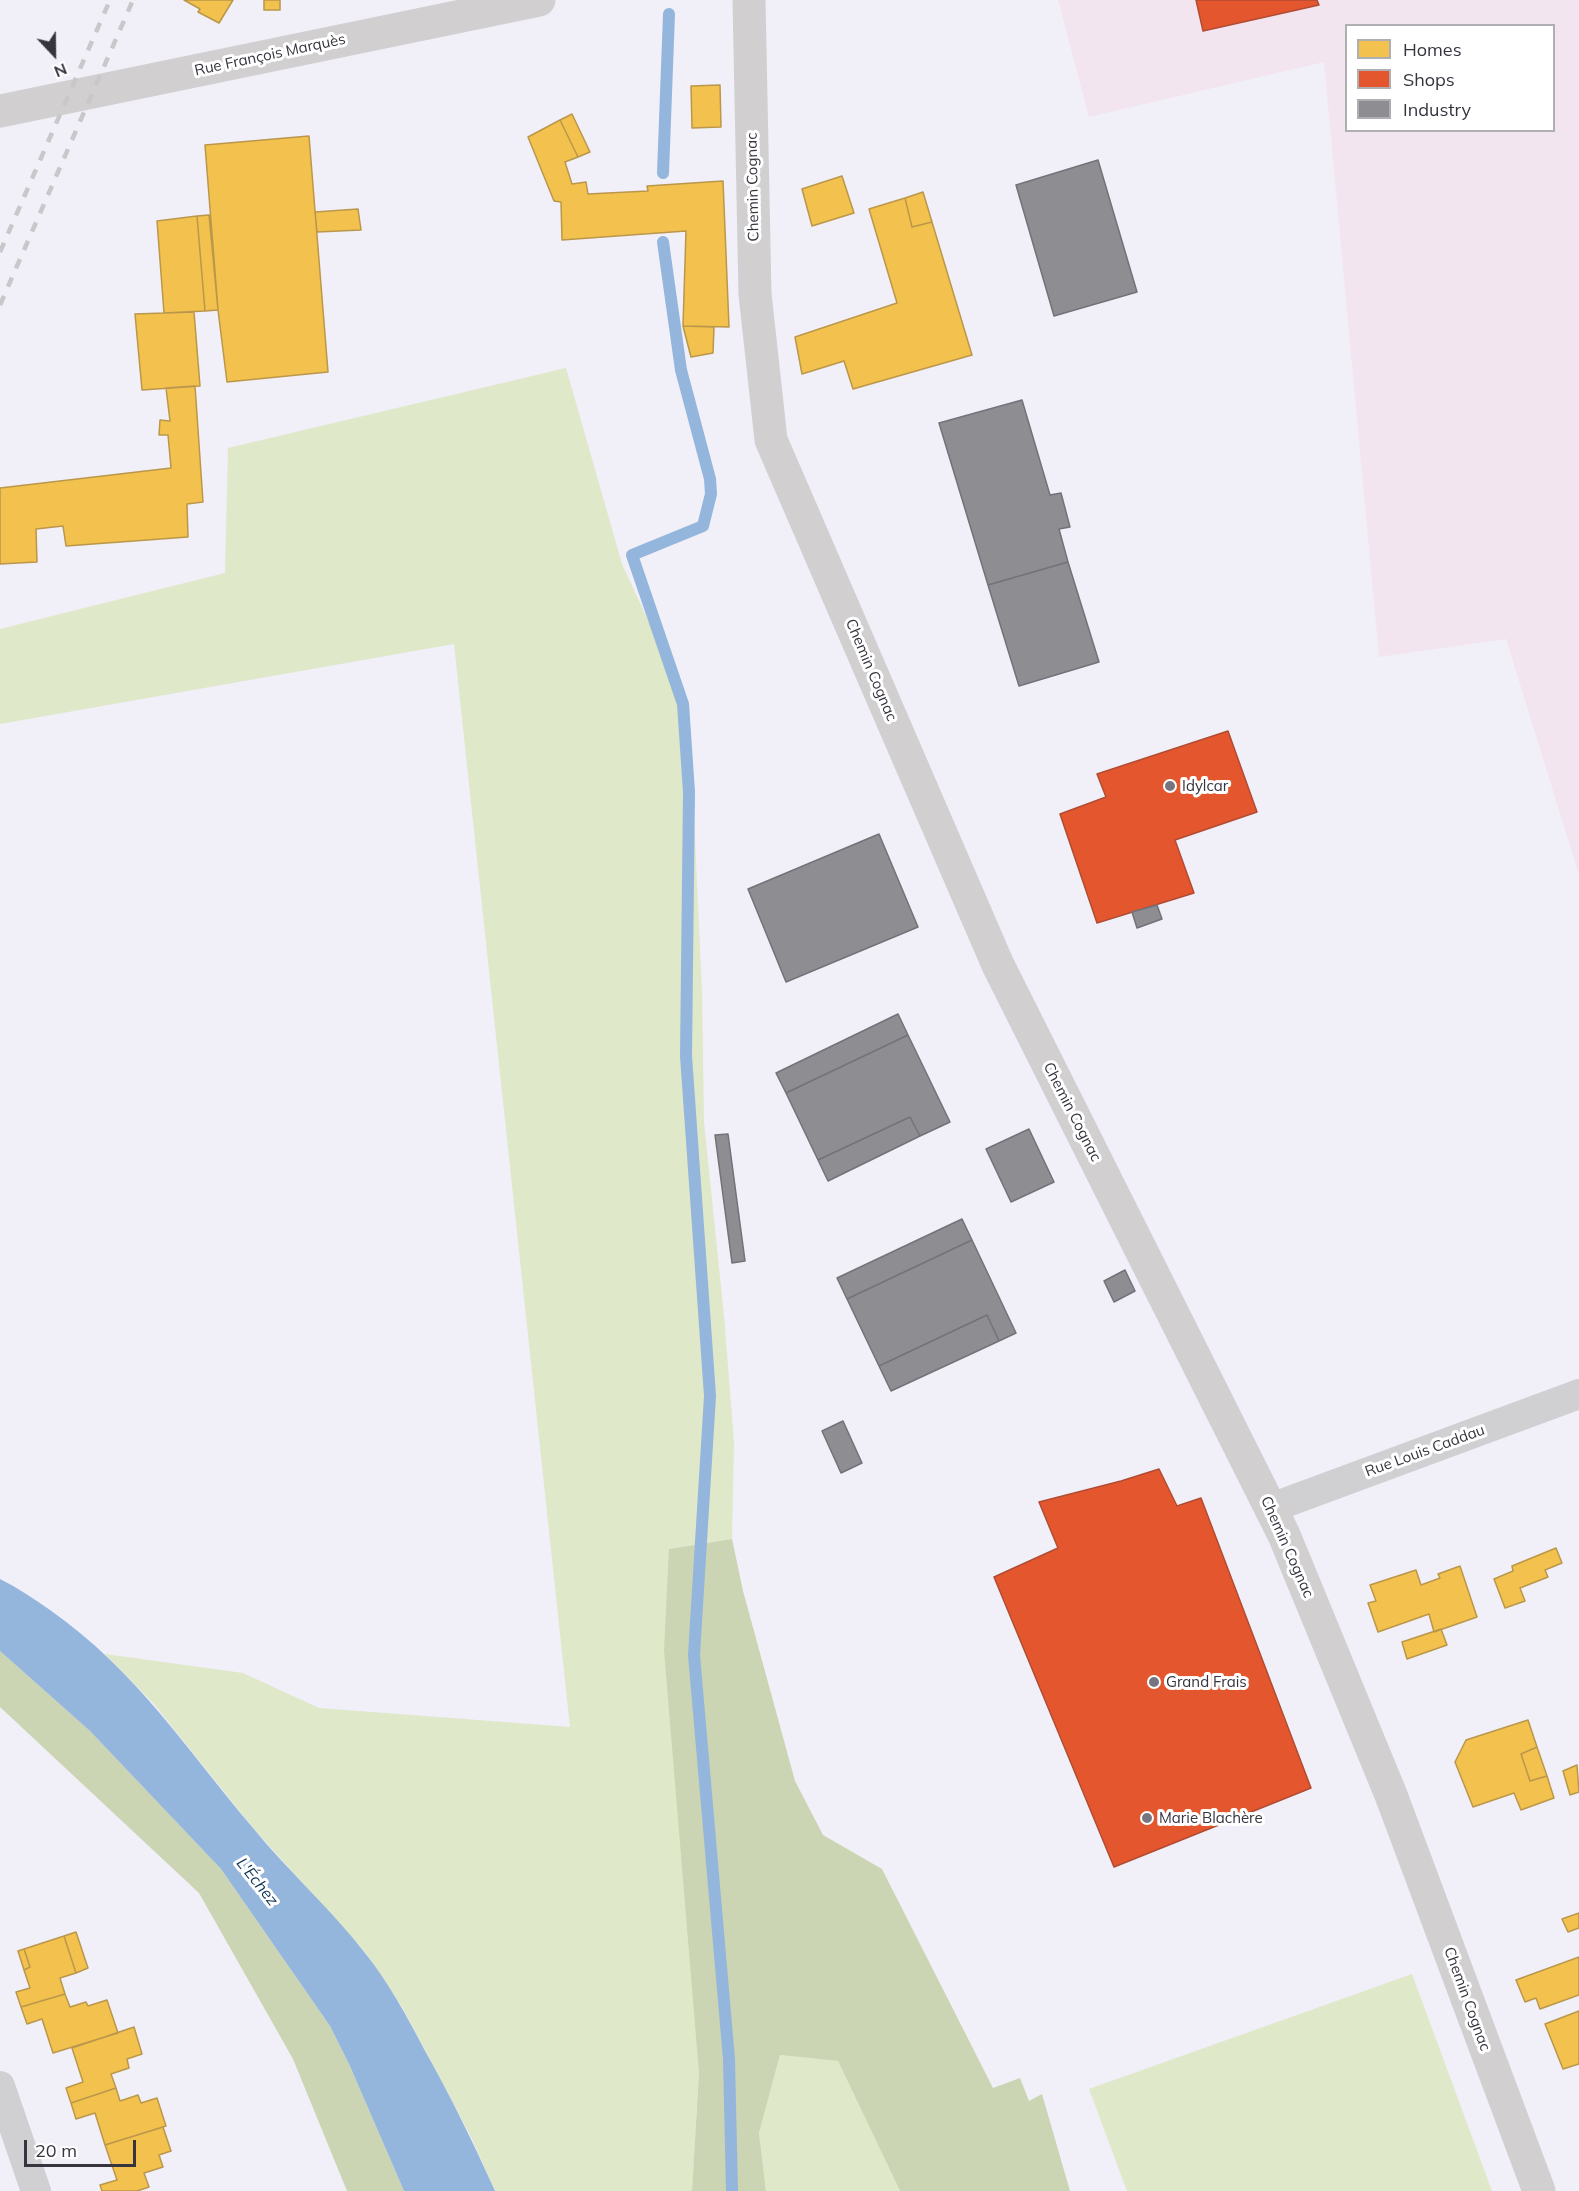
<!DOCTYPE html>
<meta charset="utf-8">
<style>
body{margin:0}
#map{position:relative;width:1579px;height:2191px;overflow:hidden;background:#f1eff8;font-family:Mulish,sans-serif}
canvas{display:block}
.legend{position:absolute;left:1345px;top:24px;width:210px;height:108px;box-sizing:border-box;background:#fff;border:2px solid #afaeb2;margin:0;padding:8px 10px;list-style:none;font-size:18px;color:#36343f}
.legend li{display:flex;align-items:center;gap:12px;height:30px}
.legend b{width:30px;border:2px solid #afaeb2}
.north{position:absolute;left:24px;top:24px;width:60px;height:60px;-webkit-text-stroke:4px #fff;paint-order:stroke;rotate:158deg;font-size:16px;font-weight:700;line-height:24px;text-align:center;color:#36343f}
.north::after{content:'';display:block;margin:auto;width:21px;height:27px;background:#36343f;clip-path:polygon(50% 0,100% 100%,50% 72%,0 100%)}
.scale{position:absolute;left:24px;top:2140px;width:112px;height:27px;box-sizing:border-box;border:3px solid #36343f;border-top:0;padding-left:8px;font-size:18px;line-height:21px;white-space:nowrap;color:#36343f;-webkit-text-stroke:4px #fff;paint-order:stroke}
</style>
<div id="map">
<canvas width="1579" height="2191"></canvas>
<ul class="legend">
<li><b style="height:16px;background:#f2c14e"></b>Homes</li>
<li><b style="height:16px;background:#e4572e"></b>Shops</li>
<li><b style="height:16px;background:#8d8d92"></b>Industry</li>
</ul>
<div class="north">N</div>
<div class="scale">20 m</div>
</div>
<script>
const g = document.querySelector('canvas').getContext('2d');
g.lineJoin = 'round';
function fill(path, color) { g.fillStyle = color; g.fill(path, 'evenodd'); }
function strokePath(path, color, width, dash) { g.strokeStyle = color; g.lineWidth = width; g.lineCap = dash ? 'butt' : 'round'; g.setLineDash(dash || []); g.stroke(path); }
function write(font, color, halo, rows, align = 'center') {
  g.font = font + ' Mulish,sans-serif'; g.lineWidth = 6; g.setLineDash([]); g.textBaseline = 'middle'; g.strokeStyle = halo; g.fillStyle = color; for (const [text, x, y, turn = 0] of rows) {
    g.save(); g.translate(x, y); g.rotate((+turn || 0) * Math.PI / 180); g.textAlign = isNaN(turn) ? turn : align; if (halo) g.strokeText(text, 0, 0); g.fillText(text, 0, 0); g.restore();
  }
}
const commercial = new Path2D(`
 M1058,0h521v875l-73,-236 -127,18 -55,-595 -235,55zM1346,26h208v104h-208z`);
const green = new Path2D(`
 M566,368l56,196 67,145 13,283 2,130 20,194 10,126 -2,97 -63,10 30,524 -7,118h-197l-23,-52 -40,-76 -30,-56 -37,-55 -112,-124 -99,-124 -49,-50 138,19 76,35 251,19 -116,-1083 -454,80v-95l225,-56 3,-125z
 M1412,1974l80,217h-365l-38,-102z
 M780,2055l58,6 62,130h-134l-7,-58z`);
const forest = new Path2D(`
 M732,1539l11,52 52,190 28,54 59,34 111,219 27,-10 9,23 13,-7 28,97h-170l-62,-130 -58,-6 -21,78 7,58h-74l7,-118 -35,-423 5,-101z
 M0,1651l90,80 131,138 109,157 19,38 55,127h-57l-54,-132 -94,-166 -199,-186z`);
const water = new Path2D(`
 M0,1579c18,9 34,20 50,31 87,61 136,139 203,218 35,43 78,81 112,125 23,29 42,63 59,96 26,46 49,93 71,142h-91l-55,-127 -19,-38 -109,-157 -131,-138 -90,-80z`);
const homes = new Path2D(`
 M184,0h49l-14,23 -21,-11 2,-3z
 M264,0h16v10h-16z
 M720,85l1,42 -29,1 -1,-42z
 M572,114l18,38 -12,5 -18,-37z
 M560,120l18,37 -13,5 7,22 14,-2 2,12 60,-3 -1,-5 76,-5 6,146 -46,-1 3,-95 -124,9 -1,-38 -7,-1 -26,-64z
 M309,136l19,236 -101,10 -9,-72 -13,-165z
 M842,176l12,37 -42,13 -10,-37z
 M923,192l9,30 -20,5 -7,-29z
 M905,198l7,29 20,-5 40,133 -119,34 -9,-28 -42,13 -7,-37 102,-34 -28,-94z
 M358,209l3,21 -44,2 -2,-20z
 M209,215l9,95 -13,1 -8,-95z
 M197,216l8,95 -41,2 -7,-92z
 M194,312l6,74 -58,4 -7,-76z
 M683,326l31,1 -1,26 -22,4z
 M195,386l8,116 -16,2 1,33 -122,9 -3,-20 -27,3 1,33 -37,2v-76l171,-20 -3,-33h-9l1,-15 10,1 -4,-33z
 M1556,1548l6,15 -17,7 3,7 -28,11 5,13 -20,7 -11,-29 19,-8 -1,-5z
 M1460,1566l17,51 -43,15 -5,-18 -51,18 -10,-29 8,-2 -6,-16 46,-15 5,15 19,-7 -2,-4z
 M1441,1629l6,16 -40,14 -5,-17z
 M1528,1720l9,27 -16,7 9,27 17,-5 7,22 -33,12 -7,-17 -41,14 -18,-45 11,-22z
 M1537,1747l10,29 -17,5 -9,-27z
 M1577,1765l2,27 -9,3 -7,-24z
 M1579,1913v15l-11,4 -6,-13z
 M76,1932l12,36 -12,5 -12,-37z
 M64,1936l12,37 -16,5 5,16 -44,13 -5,-15 14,-4 -6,-18 6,-3 -6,-18z
 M24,1949l6,18 -6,3 -6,-19z
 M1579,1957v38l-39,14 -4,-11 -11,4 -9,-22z
 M65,1994l5,13 16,-5 2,4 19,-6 11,33 -65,20 -11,-34 -15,5 -6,-17z
 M1579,2011v53l-16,5 -18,-45z
 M134,2027l8,27 -15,5 2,9 -18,6 5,14 -45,15 -5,-15 17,-6 -11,-34z
 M116,2088l4,13 18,-6 3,8 16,-5 9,28 -61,19 -10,-32 -19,6 -5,-16z
 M163,2127l8,24 -12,4 4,12 -19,6 5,14 -12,4h-35l-2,-6 17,-5 -12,-35z`);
const shops = new Path2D(`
 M1196,0h121l2,5 -116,26z
 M1228,731l29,81 -82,28 19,53 -97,30 -37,-109 46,-17 -9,-23z
 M1159,1469l18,37 24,-8 110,290 -197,79 -120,-290 64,-29 -19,-46 82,-21z`);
const industry = new Path2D(`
 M1098,160l39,132 -83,24 -38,-131z
 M1022,400l28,95 11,-2 9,34 -11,2 9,33 -80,23 -49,-162z
 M1068,562l31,100 -80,24 -31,-101z
 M879,834l39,93 -132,55 -38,-93z
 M1157,905l5,14 -25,9 -5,-16z
 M898,1014l10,21 -122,58 -10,-20z
 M908,1035l42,87 -30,14 -10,-19 -92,43 -32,-67z
 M910,1117l10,19 -92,45 -10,-21z
 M1029,1129l25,53 -43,20 -25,-53z
 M728,1134l17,127 -13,2 -17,-128z
 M962,1219l10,21 -125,59 -10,-21z
 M972,1240l44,93 -17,8 -12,-26 -108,51 -32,-67z
 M1125,1270l10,21 -21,11 -10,-21z
 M987,1315l12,26 -108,50 -12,-25z
 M843,1421l19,42 -21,10 -19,-42z`);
const stream = new Path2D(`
 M663,173l6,-159
 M663,242l18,128 29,109 1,15 -8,32 -71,29 51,149 6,88 -3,264 24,340 -16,259 35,404 3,132`);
const street = new Path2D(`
 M1271,1508l308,-114
 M0,2086l36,105`);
const secondary = new Path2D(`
 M749,0l6,294 16,146 227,525 286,570 107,260 148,396
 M0,111l539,-111`);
const rail = new Path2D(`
 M0,252l110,-252
 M0,305l133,-305`);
const markers = [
 [1170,786,6,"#777580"],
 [1154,1682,6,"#777580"],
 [1147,1818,6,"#777580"]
];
const streetNames = [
 ["Rue François Marquès",270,55,-12],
 ["Chemin Cognac",753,187,-91],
 ["Chemin Cognac",871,670,67],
 ["Chemin Cognac",1072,1112,63],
 ["Rue Louis Caddau",1425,1451,-20],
 ["Chemin Cognac",1287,1547,66],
 ["Chemin Cognac",1467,1999,70]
];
const poiNames = [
 ["Idylcar",1182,786],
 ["Grand Frais",1166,1682],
 ["Marie Blachère",1159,1818]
];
const waterNames = [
 ["L'Échez",257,1882,51]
];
fill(commercial, '#f3e5ef');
fill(green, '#dfe8c9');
fill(forest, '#cbd5b4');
fill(water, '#94b6dc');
fill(homes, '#f2c14e');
strokePath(homes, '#ba974a', 1.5);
fill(shops, '#e4572e');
strokePath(shops, '#b04c33', 1.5);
fill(industry, '#8d8d92');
strokePath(industry, '#737279', 1.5);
strokePath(stream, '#94b6dc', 12);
strokePath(street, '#d0cfd2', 30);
strokePath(secondary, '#d1cfd0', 33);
strokePath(rail, '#c8c8ca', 4.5, [10, 10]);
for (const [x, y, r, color] of markers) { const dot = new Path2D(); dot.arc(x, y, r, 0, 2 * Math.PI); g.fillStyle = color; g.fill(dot); strokePath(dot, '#fff', 2); }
write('15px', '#36343f', '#fff', streetNames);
write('15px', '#36343f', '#fff', poiNames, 'left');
write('italic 16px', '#0f3456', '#fff', waterNames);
</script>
